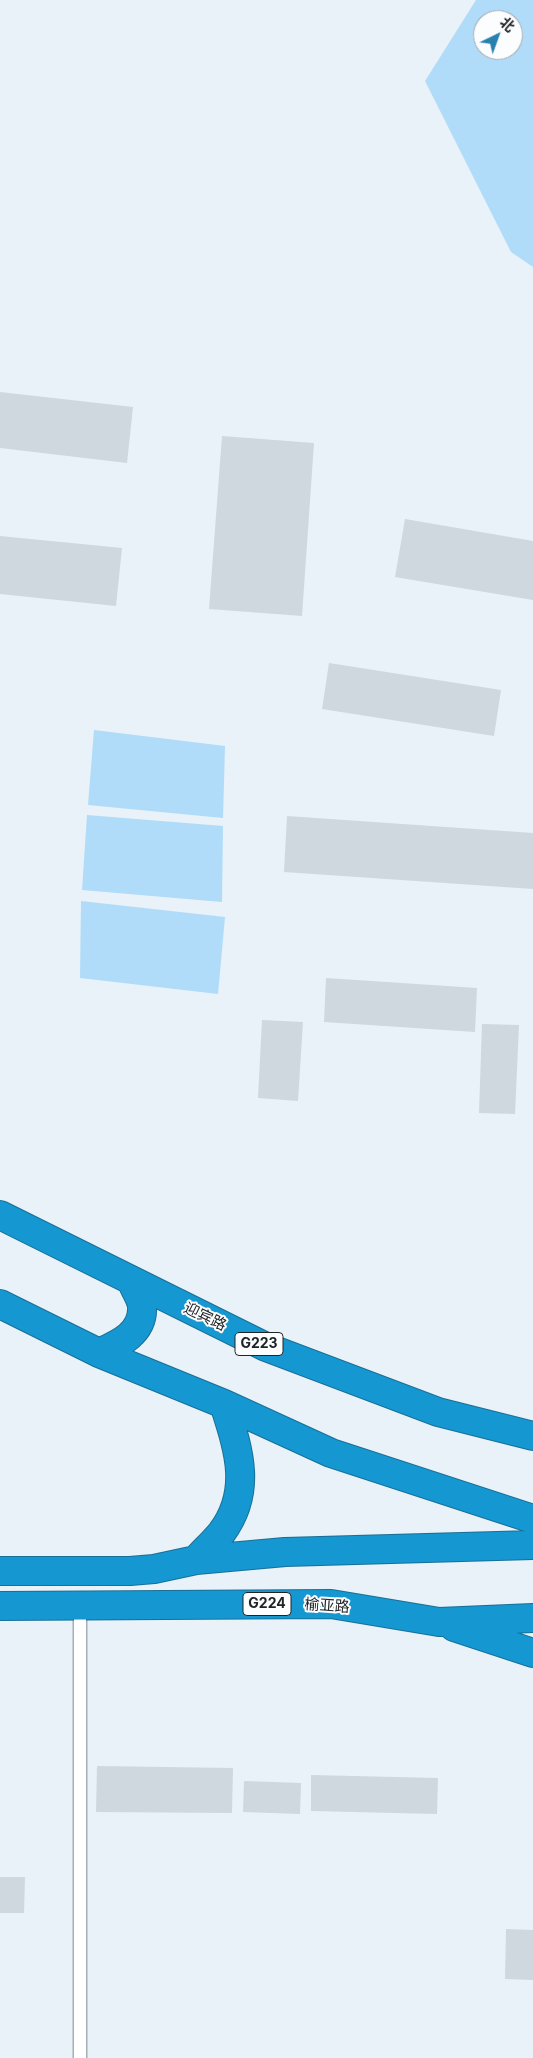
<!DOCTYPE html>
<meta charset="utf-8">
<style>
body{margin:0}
#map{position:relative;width:533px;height:2058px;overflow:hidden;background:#e8f2f8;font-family:Inter,"Noto Sans SC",sans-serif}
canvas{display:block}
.north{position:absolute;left:473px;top:10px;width:50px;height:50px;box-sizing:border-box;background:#fcfdff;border:1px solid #a4a6a8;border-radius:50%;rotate:42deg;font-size:14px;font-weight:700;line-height:20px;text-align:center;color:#202426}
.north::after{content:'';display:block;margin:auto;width:18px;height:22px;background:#2881af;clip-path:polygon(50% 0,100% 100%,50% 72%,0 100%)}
</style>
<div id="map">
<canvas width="533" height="2058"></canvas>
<div class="north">北</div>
</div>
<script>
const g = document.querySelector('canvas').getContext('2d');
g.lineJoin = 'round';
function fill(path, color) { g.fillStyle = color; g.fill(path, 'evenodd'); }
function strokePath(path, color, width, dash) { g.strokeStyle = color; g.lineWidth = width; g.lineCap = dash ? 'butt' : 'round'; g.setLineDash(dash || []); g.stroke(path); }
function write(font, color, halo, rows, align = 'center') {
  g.font = font + ' Inter,"Noto Sans SC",sans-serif'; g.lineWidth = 4; g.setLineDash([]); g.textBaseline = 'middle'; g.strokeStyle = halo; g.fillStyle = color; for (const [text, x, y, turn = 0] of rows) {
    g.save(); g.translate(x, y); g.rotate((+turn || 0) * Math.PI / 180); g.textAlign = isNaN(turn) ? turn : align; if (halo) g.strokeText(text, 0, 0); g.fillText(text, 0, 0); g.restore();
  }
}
const green = new Path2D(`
 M476,0h57v267l-22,-15 -86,-171zM483,20h30v30h-30z
 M94,730l131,16 -2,72 -135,-13z
 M87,815l136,11 -1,76 -140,-12z
 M81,901l144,16 -7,77 -138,-16z`);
const building = new Path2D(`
 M0,392l133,15 -6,56 -127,-15z
 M222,436l92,7 -12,173 -93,-7z
 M405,519l128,22v59l-138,-23z
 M0,536l122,12 -6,58 -116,-12z
 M329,663l172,27 -7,46 -172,-27z
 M287,816l246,17v56l-249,-17z
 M326,978l151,10 -2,44 -151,-10z
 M262,1020l41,2 -5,79 -40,-3z
 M482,1024l37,1 -4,89 -36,-1z
 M97,1766l136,2 -1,45 -136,-1z
 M311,1775l127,3 -1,36 -126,-3z
 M244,1781l57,2 -1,31 -57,-2z
 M0,1877h25l-1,36h-24z
 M506,1929l27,1v50l-28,-1z`);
const lane = new Path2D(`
 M80,2058v-453`);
const highway = new Path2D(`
 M0,1215l266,132 172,65 95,24
 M0,1304l99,49 125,51 107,49 202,66
 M99,1353c20,-9 45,-20 43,-47 -1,-8 -8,-18 -11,-26
 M196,1560c8,-9 18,-18 26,-28 31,-42 16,-84 2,-128
 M0,1571h130l24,-2 42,-9 89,-8 248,-7
 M0,1606l331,-2 108,18 94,-4
 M454,1627l79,26`);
const shields = [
 [259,1344,48],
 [267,1604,48]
];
const shieldNames = [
 ["G223",259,1344],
 ["G224",267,1604]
];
const streetNames = [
 ["迎宾路",205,1317,26],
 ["榆亚路",327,1606,4]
];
fill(green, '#b0dcf9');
fill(building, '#ced8de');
strokePath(lane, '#a7b0b5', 15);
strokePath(highway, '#196f96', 30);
strokePath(lane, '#fff', 12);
strokePath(highway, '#1597d2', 28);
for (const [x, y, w] of shields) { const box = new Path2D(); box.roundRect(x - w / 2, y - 11.5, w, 23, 4); g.fillStyle = '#fcfdff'; g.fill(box); strokePath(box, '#202426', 1); }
write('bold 14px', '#202426', null, shieldNames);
write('15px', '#202426', '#fcfdff', streetNames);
</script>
